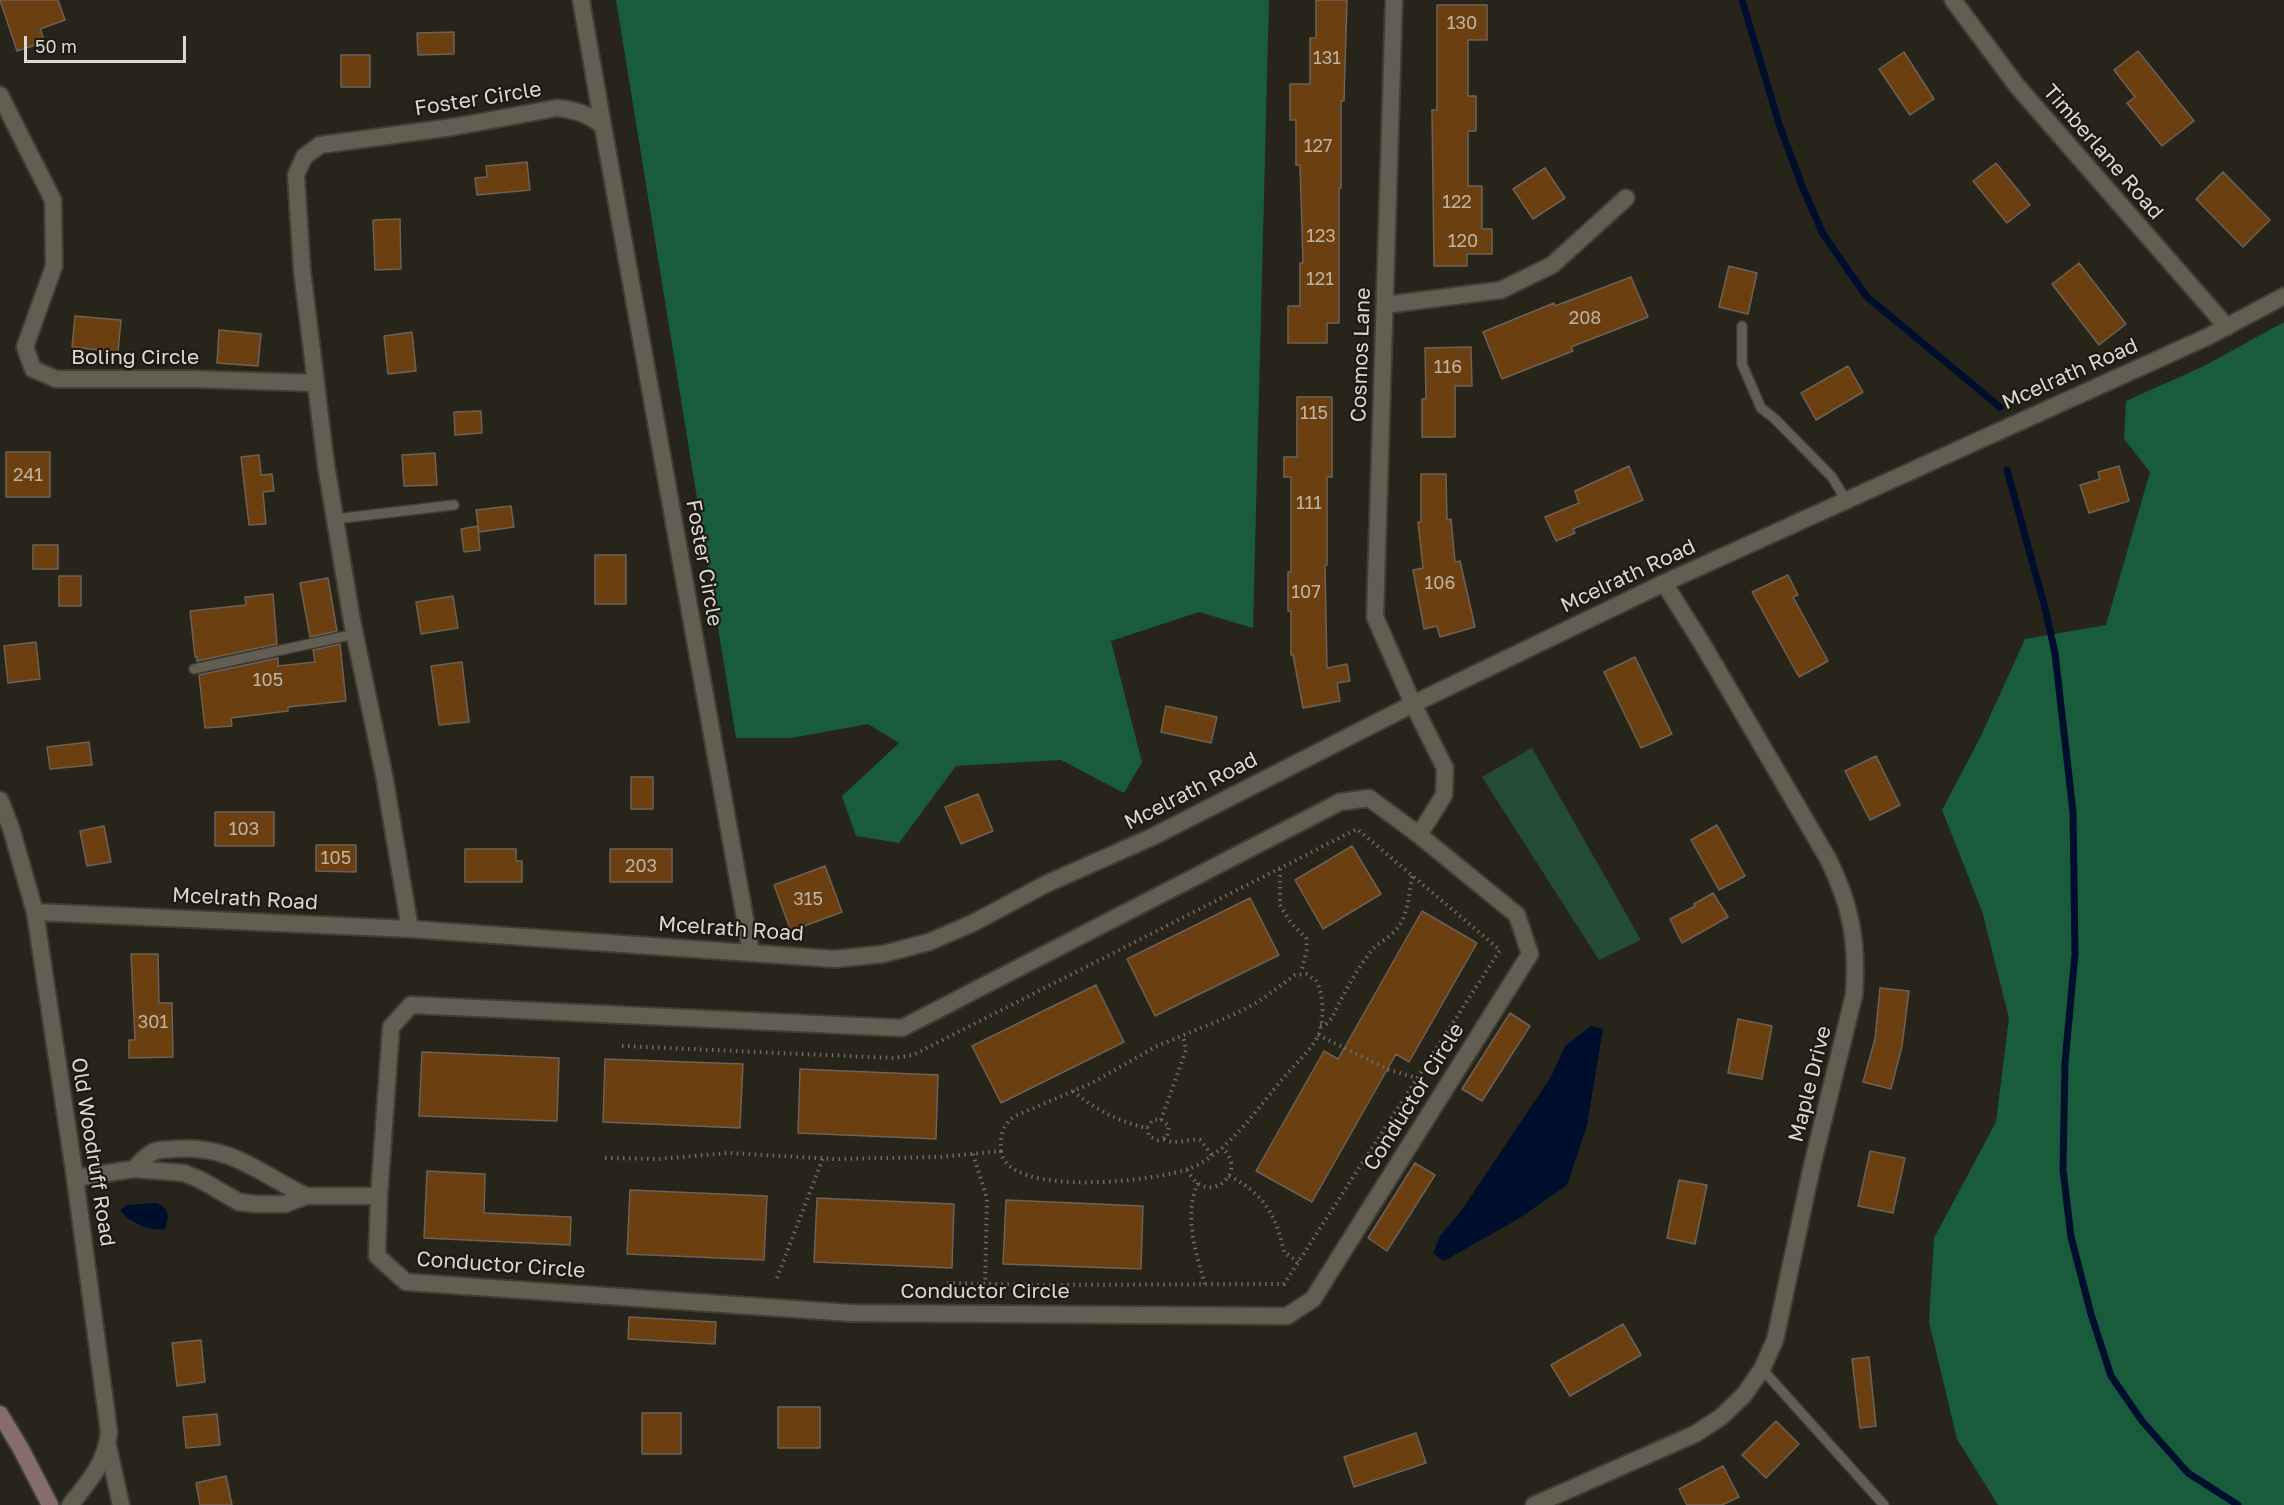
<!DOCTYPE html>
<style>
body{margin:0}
#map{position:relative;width:2284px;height:1505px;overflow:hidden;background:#272419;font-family:"Golos Text",sans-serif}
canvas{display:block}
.scale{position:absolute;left:24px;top:36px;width:162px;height:27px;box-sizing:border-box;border:3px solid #dad8d1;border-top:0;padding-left:8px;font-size:18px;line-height:21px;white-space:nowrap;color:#dad8d1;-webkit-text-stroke:4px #1d1b0f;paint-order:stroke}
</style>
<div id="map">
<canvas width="2284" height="1505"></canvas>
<div class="scale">50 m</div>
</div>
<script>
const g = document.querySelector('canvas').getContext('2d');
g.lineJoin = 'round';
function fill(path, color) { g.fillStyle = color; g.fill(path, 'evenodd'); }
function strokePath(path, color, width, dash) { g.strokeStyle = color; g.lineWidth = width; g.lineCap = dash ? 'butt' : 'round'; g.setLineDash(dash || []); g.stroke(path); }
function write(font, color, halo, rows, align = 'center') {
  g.font = font + ' "Golos Text",sans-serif'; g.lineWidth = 4.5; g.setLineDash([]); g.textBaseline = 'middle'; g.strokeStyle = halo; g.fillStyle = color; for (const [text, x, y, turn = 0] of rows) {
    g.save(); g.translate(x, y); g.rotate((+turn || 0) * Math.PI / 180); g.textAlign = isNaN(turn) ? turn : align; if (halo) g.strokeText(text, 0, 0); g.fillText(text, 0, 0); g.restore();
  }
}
const green = new Path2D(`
 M1532,748l109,192 -42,20 -117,-183z`);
const forest = new Path2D(`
 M616,0h653l-16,628 -54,-16 -88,29 31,121 -18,31 -63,-33 -105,6 -57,77 -43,-7 -14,-40 57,-53 -31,-19 -77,14h-55z
 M2284,322v1183h-286l-41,-66 -28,-117 5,-84 62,-116 13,-104 -27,-107 -40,-101 38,-72 45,-99 81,-14 44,-153 -26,-33 2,-38 78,-35z`);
const water = new Path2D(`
 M1591,1026l12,3 -16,96 -20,60 -49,34 -74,42 -11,-8 7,-17 21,-25 90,-134 14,-31z
 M156,1203c13,5 14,13 9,26 -13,3 -37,-7 -45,-19l7,-5z`);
const stream = new Path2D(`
 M1742,0l38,127 22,59 21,48 44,63 133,110
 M2007,470l38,138 10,45 18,159 2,142 -10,109 -2,107 8,67 20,77 20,62 31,45 46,52 50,32`);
const building = new Path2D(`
 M0,0h58l7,20 -25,9 5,13 -28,9z
 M1316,0h31l-3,101h-3v87h-2v135h-12v20h-39v-37h12v-43h3l-3,-98h-4v-45h-6v-36h20v-46h6z
 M1437,5h50v35h-19v56h8v35h-8v55h14v43h10v25h-25v12h-33l-2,-156h5z
 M454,32v22l-36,1 -1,-22z
 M2138,51l56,70 -32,25 -35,-43 8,-6 -21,-27z
 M1904,52l30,47 -24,16 -31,-46z
 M341,55h29v32h-29z
 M527,162l3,28 -53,5 -2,-17 12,-1 -1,-11z
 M1996,163l34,42 -23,18 -34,-42z
 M1545,168l20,30 -32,21 -20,-30z
 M2223,172l47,48 -27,27 -47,-48z
 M400,219l1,50 -26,1 -2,-50z
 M2079,263l47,61 -27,21 -47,-61z
 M1729,266l28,7 -9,41 -29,-7z
 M1631,277l17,40 -77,30 2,4 -71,28 -19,-47 71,-29 1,3z
 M75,316l46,4 -3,32 -46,-5z
 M219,330l42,4 -3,32 -41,-3z
 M412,332l4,39 -28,3 -4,-38z
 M1471,347l1,39h-17v51h-33v-38h4l-1,-51z
 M1848,366l15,26 -47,28 -15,-27z
 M1297,397h35v80h-5v88h-2l2,103 20,-4 3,17 -13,2 3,18 -37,7 -10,-53h-2v-44h-3v-39h3v-95h-7v-20h13z
 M481,411l1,22 -27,2 -1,-23z
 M6,452h44v45h-44z
 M435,453l2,32 -33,1 -2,-31z
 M259,455l2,20 11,-1 2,17 -11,1 3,32 -17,1 -8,-68z
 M1629,466l14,34 -70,29 2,4 -19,8 -11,-24 34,-14 -4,-12z
 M2119,466l10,35 -40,12 -9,-28 20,-6 -2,-7z
 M1421,474h25l1,46 4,-1 4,43 5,-1 15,66 -35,10 -3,-11 -13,3 -11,-59 10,-2 -5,-46h3z
 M511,506l3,21 -35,5 -3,-22z
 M478,526l2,24 -16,2 -3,-23z
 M33,545h25v24h-25z
 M595,555h31v49h-31z
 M1788,575l10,20 -5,2 35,64 -29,16 -47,-85z
 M59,576h22v30h-22z
 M328,578l9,53 -27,6 -10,-54z
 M273,594l4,50 -80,17v-4h-2l-5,-46 56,-6 -1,-8z
 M453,596l5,32 -37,6 -5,-32z
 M36,642l4,37 -32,4 -4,-37z
 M340,644l6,57 -58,6v4l-57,7 1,8 -27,2 -6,-53 79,-17v8l37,-4 -2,-12z
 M1635,657l37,77 -31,14 -37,-76z
 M462,662l7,60 -30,3 -8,-59z
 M1166,706l51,11 -6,26 -50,-11z
 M89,742l3,23 -42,4 -3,-22z
 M1876,756l24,49 -30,15 -25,-49z
 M631,777h22v32h-22z
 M978,794l15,37 -32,13 -16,-37z
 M215,812h59v34h-59z
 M1717,825l28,51 -26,14 -28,-50z
 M104,826l7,36 -24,4 -7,-35z
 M316,845h40v27l-40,-1z
 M1352,846l29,48 -58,35 -28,-49z
 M465,849h51v12h6v21h-57z
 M610,849h62v33h-62z
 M825,866l17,46 -51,19 -17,-46z
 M1713,893l15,24 -46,26 -12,-24 25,-13 -1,-2z
 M1250,898l29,57 -124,61 -28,-57z
 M1422,911l55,32 -68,119 -13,-8 -84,148 -56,-31 68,-120 14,8z
 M131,954h27l1,49h13l1,54 -44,1v-18h6z
 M1096,985l28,57 -123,61 -29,-57z
 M1880,988l29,3 -7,55 -11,43 -28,-7 12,-43z
 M1510,1013l20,13 -48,75 -20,-12z
 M1738,1019l34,7 -10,53 -34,-6z
 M422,1052l137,6 -2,63 -138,-5z
 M605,1059l138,5 -3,64 -137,-6z
 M800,1069l138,6 -2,64 -138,-6z
 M1870,1151l35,7 -12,55 -35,-7z
 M1415,1163l20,12 -48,76 -19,-13z
 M427,1171l58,3 -1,39 87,4 -1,28 -146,-7z
 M1679,1180l28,5 -12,59 -28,-6z
 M630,1190l137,6 -3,64 -137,-6z
 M817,1198l137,6 -2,64 -138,-6z
 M1006,1200l137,6 -2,63 -138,-5z
 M629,1317l87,5 -1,22 -87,-5z
 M1623,1324l18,31 -71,41 -19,-31z
 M201,1340l4,42 -28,4 -5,-43z
 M1869,1357l7,69 -16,2 -8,-69z
 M778,1407h42v41h-42z
 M642,1413h39v41h-39z
 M217,1414l3,31 -34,3 -3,-31z
 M1776,1421l23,23 -33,34 -24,-23z
 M1416,1433l10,30 -72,24 -10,-30z
 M1723,1466l16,31 -17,8h-35l-8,-16z
 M226,1476l6,29h-32l-4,-22z`);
const path = new Path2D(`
 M1280,869v36l11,18 15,15 1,11 -6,24
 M1320,1025l6,-1 6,-6c11,-23 24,-48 40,-68 6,-7 15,-11 22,-18 14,-14 15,-37 18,-56
 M1318,1035l71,35 28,8
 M622,1046l271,12 20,-3 444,-226 143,121 -216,334 -248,1 -91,-2
 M1073,1091c21,18 46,31 74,37l6,-8 7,-1 9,7 -2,11 -9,3 -9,-4 -2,-8
 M1161,1120l25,-70 -3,-15
 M1164,1139c11,7 24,-1 36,1l12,15
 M973,1154l14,45 -2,85
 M605,1158l54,1 70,-6 105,6 106,-2 61,-6c-1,-15 1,-26 14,-35l77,-33 65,-37 78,-32 23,-12 37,-27 11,-1 10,6c8,15 9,42 1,58 -8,14 -22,26 -32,38 -26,30 -56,76 -94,92 -31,13 -184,31 -190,-17
 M1187,1170c2,3 5,8 8,11 21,20 52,-12 27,-33
 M1229,1176c34,16 48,41 55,76l14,10
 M1198,1183c-15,32 -2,70 7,101
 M777,1278l46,-120`);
const service = new Path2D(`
 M1742,326v38l19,44 14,11 57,58 14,23
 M335,519l119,-14
 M194,669l161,-35
 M1762,1369l122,136`);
const minor = new Path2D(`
 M581,0l22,126
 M1394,0l-19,617 38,87 32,64 -1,27 -25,40
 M1953,0l64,86 210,241
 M0,95l53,105 1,66 -29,81 8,22 23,10h136l124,4
 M1385,305l116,-15 51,-25 74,-67
 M1369,798l50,37 98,80 13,39 -217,345 -26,17 -436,-3 -445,-31 -29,-26 2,-60 12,-169 20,-22 491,23 438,-226z
 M0,800l11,28 24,84 40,266 34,254c-2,29 -21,51 -39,73
 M35,912l375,17 425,30 48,-5 46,-12 44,-19 73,-39 106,-47 261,-133 251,-121 543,-246 77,-41
 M410,929l-26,-154 -32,-154 -26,-156 -24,-195 -6,-95 8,-18 16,-12 133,-18 104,-19c19,2 31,6 46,18l148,826
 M75,1178l59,-9 50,4 17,7 38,22 16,2h30l21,-8c-47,-23 -76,-52 -132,-47 -5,1 -13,0 -18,2 -8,2 -16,12 -22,18
 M306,1196h73
 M108,1446l13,59
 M1534,1505l161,-71 26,-17 23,-22 18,-26 13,-29 37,-174 42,-171c4,-53 -3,-91 -27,-138l-124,-212 -39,-62`);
const secondary = new Path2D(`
 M0,1414l21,35 29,56`);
const numberNames = [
 ["130",1462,23],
 ["131",1327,58],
 ["127",1318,146],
 ["122",1457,202],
 ["123",1321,236],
 ["120",1463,241],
 ["121",1320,279],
 ["208",1585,318],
 ["116",1448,367],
 ["115",1314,413],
 ["241",28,475],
 ["111",1309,503],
 ["106",1440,583],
 ["107",1306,592],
 ["105",268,680],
 ["103",244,829],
 ["105",336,858],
 ["203",641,866],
 ["315",808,899],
 ["301",153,1022]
];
const streetNames = [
 ["Foster Circle",478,99,-9],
 ["Timberlane Road",2103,152,49],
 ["Cosmos Lane",1361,355,-88],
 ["Boling Circle",135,357],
 ["Mcelrath Road",2070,374,-24],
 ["Foster Circle",704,563,80],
 ["Mcelrath Road",1628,576,-25],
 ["Mcelrath Road",1191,791,-27],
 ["Mcelrath Road",245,899,3],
 ["Mcelrath Road",731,929,4],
 ["Maple Drive",1810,1084,-76],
 ["Conductor Circle",1414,1097,-58],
 ["Old Woodruff Road",93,1152,81],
 ["Conductor Circle",501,1265,4],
 ["Conductor Circle",985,1291]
];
fill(green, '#244b36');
fill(forest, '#185c3c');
fill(water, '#000e2d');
strokePath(stream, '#000e2d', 7);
fill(building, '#6c3f10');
strokePath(building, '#6d6158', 1.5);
strokePath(service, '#403e35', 12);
strokePath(minor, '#403e35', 20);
strokePath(secondary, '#403e35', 20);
strokePath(path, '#6f6c63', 4, [1.5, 4.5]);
strokePath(service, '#625f52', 9);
strokePath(minor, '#625f52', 16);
strokePath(secondary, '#866d6a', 16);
write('18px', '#beb2a1', null, numberNames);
write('21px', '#dad8d1', '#1d1b0f', streetNames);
</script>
